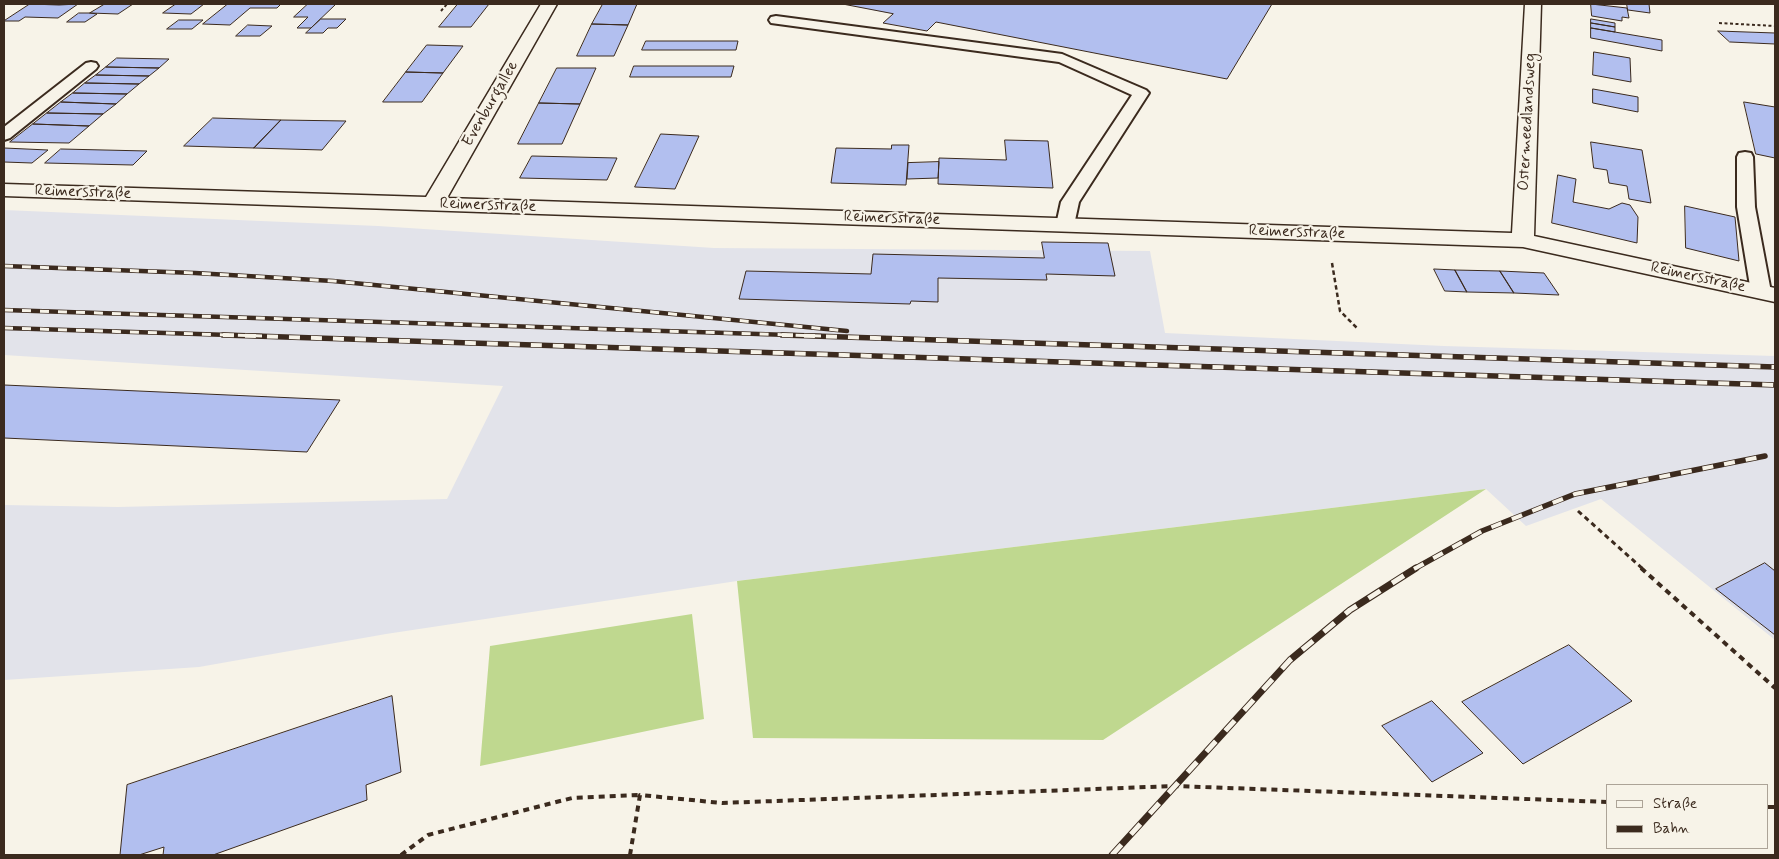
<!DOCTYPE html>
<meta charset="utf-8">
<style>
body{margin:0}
#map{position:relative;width:1779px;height:859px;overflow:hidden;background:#f7f3e8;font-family:Mynerve,sans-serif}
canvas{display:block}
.frame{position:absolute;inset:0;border:5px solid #3b2a1e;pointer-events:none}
.legend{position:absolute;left:1606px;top:784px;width:162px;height:65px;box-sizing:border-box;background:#f7f3e8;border:1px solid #aca397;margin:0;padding:6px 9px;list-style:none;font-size:15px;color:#3b2a1e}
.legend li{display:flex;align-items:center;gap:10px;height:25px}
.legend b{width:25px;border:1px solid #aca397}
</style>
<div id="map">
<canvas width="1779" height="859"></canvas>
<div class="frame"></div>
<ul class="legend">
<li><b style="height:6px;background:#f7f3e8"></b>Straße</li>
<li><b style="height:6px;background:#3b2a1e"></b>Bahn</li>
</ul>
</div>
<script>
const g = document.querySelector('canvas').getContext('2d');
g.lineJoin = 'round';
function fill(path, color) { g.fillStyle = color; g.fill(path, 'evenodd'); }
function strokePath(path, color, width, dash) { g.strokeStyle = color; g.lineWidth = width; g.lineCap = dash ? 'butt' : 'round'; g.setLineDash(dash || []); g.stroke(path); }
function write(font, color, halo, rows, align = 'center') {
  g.font = font + ' Mynerve,sans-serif'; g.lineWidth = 4.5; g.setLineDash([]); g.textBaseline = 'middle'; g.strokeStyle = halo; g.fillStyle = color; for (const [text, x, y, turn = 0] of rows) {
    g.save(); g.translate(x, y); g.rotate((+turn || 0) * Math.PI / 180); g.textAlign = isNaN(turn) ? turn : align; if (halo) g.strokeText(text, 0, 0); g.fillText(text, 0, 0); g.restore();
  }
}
const built = new Path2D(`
 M4,210l374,16 336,22 436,3 15,82 279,13 331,10v284l-174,-141 -75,27 -40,-37 -749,92 -351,53 -187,33 -195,13v-175l114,2 329,-8 56,-113 -499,-31z`);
const green = new Path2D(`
 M1486,489l-383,251 -350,-2 -16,-157z
 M692,614l12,105 -224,47 10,-120z`);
const building = new Path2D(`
 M30,4l29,1 19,-1 -20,14 -33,-1 -6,4h-15z
 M105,4h28l-15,10 -28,-1z
 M176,4h28l-13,10 -28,-1z
 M228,4h53l-4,4h-27l-20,17 -27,-1z
 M308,4h28l-25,24h-14l11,-11h-14z
 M458,4h31l-18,23h-32z
 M603,4h34l-9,21 -36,-1z
 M843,4h429l-45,75 -291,-57 -9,9 -44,-8 10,-9z
 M1591,4l36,4 2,10 -7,-1v4l-30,-5z
 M1627,4h22l1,9 -22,-3z
 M79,13h11l7,1 -12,8h-18z
 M321,19h25l-9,9h-9l-5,5h-17z
 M1591,19l24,4v4l-24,-4z
 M179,20h24l-11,9h-25z
 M1591,23l24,4v5l-24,-4z
 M592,24l36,1 -14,31h-37z
 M248,25l24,1 -12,10h-24z
 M1591,28l71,12v11l-71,-13z
 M1718,31l57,2v11l-45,-2z
 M646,41h92l-2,9h-94z
 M427,45l36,1 -20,27 -37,-1z
 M1594,52l36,6 1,24 -38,-7z
 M117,58l52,1 -10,9 -53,-1z
 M634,66h100l-3,11h-101z
 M106,67l53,1 -10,8 -53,-1z
 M557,68h39l-16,36 -41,-1z
 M406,72l37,1 -21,29h-39z
 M96,75l53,1 -10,8 -54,-1z
 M85,83l54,1 -12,10 -54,-1z
 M1593,89l45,8v15l-45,-9z
 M73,93l54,1 -11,10 -55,-2z
 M61,102l55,2 -13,10 -56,-1z
 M1744,102l31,5v51l-19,-4z
 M539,103l41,1 -18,40h-44z
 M47,113l56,1 -14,12 -56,-2z
 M213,118l68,2 -27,28 -70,-2z
 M281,120l65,1 -24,29 -68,-2z
 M33,124l56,2 -20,17 -59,-1z
 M661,134l38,2 -24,53 -40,-2z
 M1005,140l43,1 5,47 -115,-4 1,-26 67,2z
 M1591,142l51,8 9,53 -22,-4 -2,-13 -18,-3 -2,-13 -13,-2z
 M892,145h17l-3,40 -75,-2 5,-35 55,1z
 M4,148l44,2 -16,13 -28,-1z
 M61,149l86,2 -14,14 -88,-2z
 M532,156l85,2 -10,22 -87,-2z
 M939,162l-1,16 -31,1 1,-16z
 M1558,175l18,4 -3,23 36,7 13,-6 8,2 8,12 -1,26 -85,-20z
 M1685,206l50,11 4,44 -53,-13z
 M1042,242l66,1 7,33 -69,-2 1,6 -109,-2v24l-27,-1 -1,3 -171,-5 7,-28 125,3 2,-20 171,4z
 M1434,269l21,1 12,22 -22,-1z
 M1455,270l45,1 14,22 -47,-1z
 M1500,271l44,2 15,22 -45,-2z
 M4,385l336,15 -33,52 -303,-14z
 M1765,563l10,8v64l-59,-46z
 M1569,645l63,56 -109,63 -61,-62z
 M392,696l9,76 -35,13 1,15 -154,55h-50l1,-8 -25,8h-19l7,-70z
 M1432,701l51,52 -51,29 -50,-56z`);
const pathFar3 = new Path2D(`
 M441,11l6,-7
 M1719,23l56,3`);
const pathFar2 = new Path2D(`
 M1332,263l8,48 18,18`);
const pathFar1 = new Path2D(`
 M1578,511l65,58`);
const path = new Path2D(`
 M1641,568l134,120
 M1768,807h7
 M401,855l27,-20 144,-37 68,-3
 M630,855l10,-60 82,8 453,-17 433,16`);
const lane = new Path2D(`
 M776,16l286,38 84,36 3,3 -70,109 -5,23 -3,4 -6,1 -6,-1 -3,-4 5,-23 71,-107 -73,-33 -288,-39 -2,-3 2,-3z
 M91,62l5,1 2,3 -2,3 -86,69 -6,2v-13l82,-64z
 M1745,152l6,1 2,4 2,50 16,85 -3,4 -7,2 -7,-2 -3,-4 -14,-85v-50l2,-4z`);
const street = new Path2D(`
 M541,4h16l-110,194 1065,35 13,-229h16l-7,232 241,52v14l-252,-55 -1519,-51v-12l422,13z`);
const railFar2 = new Path2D(`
 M4,266l191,7 138,8 514,50
 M4,310l817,26
 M4,328l258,8`);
const railFar1 = new Path2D(`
 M223,335l1552,50
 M782,335l993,32
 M1414,569l68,-38 93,-37 190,-38`);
const rail = new Path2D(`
 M1112,855l178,-195 60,-50 66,-42`);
const farStreetnames = [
 ["Evenburgallee",491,104,-60],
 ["Ostermeedlandsweg",1528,122,-87],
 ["Reimersstraße",83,193,2],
 ["Reimersstraße",488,206,2],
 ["Reimersstraße",892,219,2],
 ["Reimersstraße",1297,233,2],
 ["Reimersstraße",1698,278,12]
];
fill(built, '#e2e3ea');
fill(green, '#bfd88f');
fill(building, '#b2bfef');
strokePath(building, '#3b2a1e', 1);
strokePath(lane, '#3b2a1e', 4);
strokePath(street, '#3b2a1e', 3);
strokePath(pathFar3, '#3b2a1e', 2, [3, 2.5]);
strokePath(pathFar2, '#3b2a1e', 2.5, [4.5, 3]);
strokePath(pathFar1, '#3b2a1e', 3, [5, 4]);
strokePath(path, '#3b2a1e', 4, [6, 5]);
fill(lane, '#f7f3e8');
fill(street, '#f7f3e8');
strokePath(railFar2, '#3b2a1e', 4.5);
strokePath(railFar1, '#3b2a1e', 5.5);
strokePath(rail, '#3b2a1e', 7);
strokePath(railFar2, '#f7f3e8', 3, [9]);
strokePath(railFar1, '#f7f3e8', 4, [11]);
strokePath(rail, '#f7f3e8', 5, [14]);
write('16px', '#3b2a1e', '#f7f3e8', farStreetnames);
</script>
